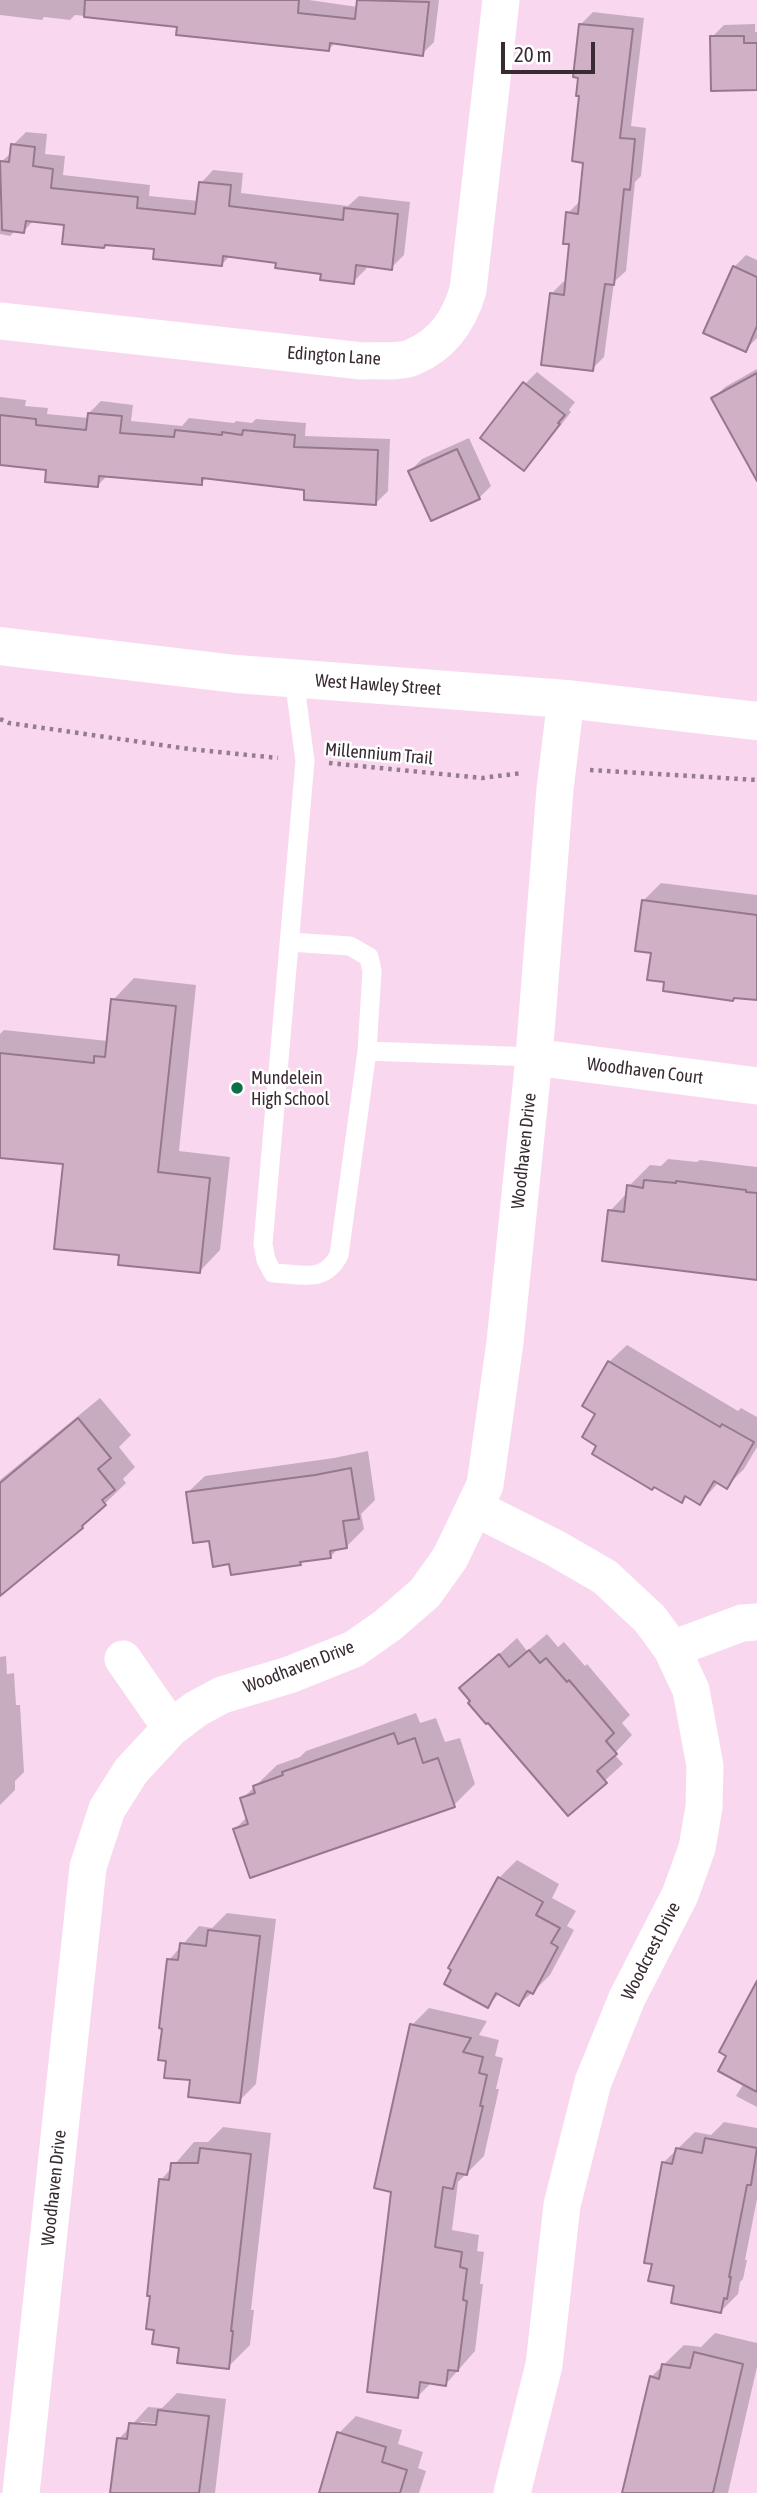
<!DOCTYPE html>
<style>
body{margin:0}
#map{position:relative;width:757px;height:2493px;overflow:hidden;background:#f9d8ef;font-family:"Asap Condensed",sans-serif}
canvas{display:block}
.scale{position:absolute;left:501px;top:42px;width:94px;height:32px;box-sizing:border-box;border:4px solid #382b34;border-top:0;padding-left:9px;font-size:21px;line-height:24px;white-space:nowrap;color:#382b34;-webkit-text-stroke:5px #fff;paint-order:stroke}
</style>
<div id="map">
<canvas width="757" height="2493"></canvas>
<div class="scale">20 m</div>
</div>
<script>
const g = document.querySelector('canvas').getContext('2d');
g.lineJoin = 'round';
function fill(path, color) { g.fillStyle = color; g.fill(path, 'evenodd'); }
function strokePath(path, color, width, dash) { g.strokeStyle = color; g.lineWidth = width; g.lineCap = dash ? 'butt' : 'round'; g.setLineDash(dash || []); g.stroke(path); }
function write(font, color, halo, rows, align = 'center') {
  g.font = font + ' "Asap Condensed",sans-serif'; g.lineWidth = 5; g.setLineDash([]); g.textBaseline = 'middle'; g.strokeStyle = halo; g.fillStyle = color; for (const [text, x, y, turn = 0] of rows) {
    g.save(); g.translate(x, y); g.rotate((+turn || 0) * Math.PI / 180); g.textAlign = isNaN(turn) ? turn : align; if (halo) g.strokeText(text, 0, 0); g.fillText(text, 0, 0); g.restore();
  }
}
const shadow = new Path2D(`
 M0,0h309l49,7 1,-7h80l-5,42 -12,12 -86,-12 -7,7 -150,-23 -104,-11 -5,5 -26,-3 -2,3 -42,-5z
 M593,12l51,6 -13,108 15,2 -5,48 -6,6 -9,89 -12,11 -10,75 -12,12 -41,-75 12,-12h4l4,-39 -3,-30 12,-12 5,-40 -4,-137z
 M755,24v8h2v56l-45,-51 12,-12z
 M26,132l21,2 -2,20 20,2 -2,19 87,10 -1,11 50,5 2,-18 12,-13 30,3 -2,20 107,13 11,-10 51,6 -6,53 -13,13 -24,-3 -1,4 -13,13 -75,-20 -47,-7 -10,10 -155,-41 -32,-4 -10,11 -8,-1 -6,6 -10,-2 1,-72 11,-10 1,-7z
 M746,255l11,5v78l-12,12 -11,-83z
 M757,369v84l-44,-54 12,-12z
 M537,372l38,30 -6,8 2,2 -35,45 -12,12 1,-85z
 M0,397l26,3 -1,6 23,2 -1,6 42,4v-5l12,-12 32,4 -2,16 51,5 7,-8 45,5 2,-2 16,2 4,-4 50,4 -1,13 85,3 -2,52 -12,12 -70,-14 -98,-12 -7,6 -93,-8 -11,11 -49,-17 -48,-6z
 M469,438l22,48 -12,12 -69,-27 12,-12z
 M661,883l96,12v104l-91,-18 -13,-30 -10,-50z
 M134,978l62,7 -17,166 51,6 -10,93 -21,22 -78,-18 -56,-91 -65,-7v-122l4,-4 104,11 5,-41z
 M668,1159l29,3 3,-2 57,7v111l-147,-67 18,-19 1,-6 21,-21 11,1z
 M627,1345l111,66 3,-3 16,9v30l-13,22 -17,17 -8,-4 -19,21 -13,-8 -5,6 -83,-56 -1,-32 11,-51z
 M100,1398l31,37 -12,12 16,20 -12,12 3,4 -44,43 -82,68v-114z
 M368,1451l7,49 -14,14 3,15 -18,18 -7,1 -8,8 -28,4 -3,3 -69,-1 -21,-23 -23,-46 18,-17 129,-18z
 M547,1634l11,13 6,-5 21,24 2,-2 43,51 -8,8 10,12 -18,19 9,10 -55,50 -106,-126 55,-50 10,13z
 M6,1656l1,18 7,-1 2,32h4l4,67 -9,9v9l-15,15v-148z
 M416,1713l4,10 16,-5 9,24 15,-4 15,46 -21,21 -219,24 12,-12 -5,-18 35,-34 23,-8 6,-6z
 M517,1860l42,24 -7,14 24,13 -9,15 7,4 -24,45 -17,17 -14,12 -19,-11 -13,13 -37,-38 49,-90z
 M227,1913l49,6 -20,165 -17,17 -47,-22 -24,-20 1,-99 30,-34 13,2z
 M757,1979v128l-21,-11 8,-13 -15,-28 8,-32 -3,-2z
 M429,2008l58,13 -8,14 20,5 -4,16 8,2 -7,31h3l-15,67 -26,26 -6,48 27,5 -2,16 7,1 -4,32h3l-8,67 -29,33 -14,-2 -15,15 -5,-372z
 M724,2122l33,6v71l-12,61h2l-4,19 -3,3 -2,12 -17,17 -45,-26 -12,-123 31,-30 16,3z
 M223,2127l48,6 -20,177h3l-4,35 -22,22 -47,-21 -20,-166 33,-38h14z
 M715,2333l42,10v24l-29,126h-100l23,-116 33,-32 17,2z
 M177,2393l49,6 -11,94h-103l7,-54 29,-32 14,1zM141,2422l24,2v4l-27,-2z
 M356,2416l46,14 -4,14 25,8 -5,16 8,3 -7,22h-99l19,-60z`);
const building = new Path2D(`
 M85,0h214l-1,13 57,6 2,-19 72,2 -6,54 -93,-13 -1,8 -153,-16 1,-8 -93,-10z
 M579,24l54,5 -13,109 15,1 -5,51 -6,-1 -10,96 -9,-1 -12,87 -52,-6 9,-72 14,2 5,-51h-6l3,-32 12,2 5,-51 -11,-2 7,-65h-3l2,-18 -5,-1z
 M710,36h34v7h13v47l-46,1z
 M11,144l24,3 -2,19 20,3 -2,19 87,9 -1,11 58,6 4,-32 32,3 -2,21 114,14 1,-12 54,6 -6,56 -36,-5 -2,19 -34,-4 1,-6 -46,-6 1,-5 -53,-7 -1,10 -69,-7 1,-10 -49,-4 -1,3 -42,-4 2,-19 -38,-4 -2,12 -22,-3 -2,-69 9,1z
 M733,266l24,11v49l-11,26 -43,-19z
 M757,373v108l-46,-83z
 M523,382l42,33 -7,8 2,1 -36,47 -44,-33z
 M88,413l34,3 -2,17 54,4 1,-7 47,5v-3l20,3 1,-5 52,5 -1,12 84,3 -2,55 -72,-5v-10l-102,-12v7l-103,-9 -1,11 -53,-5 1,-12 -46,-5v-50l36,4v6l50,5z
 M457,449l23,50 -49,22 -23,-50z
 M642,900l115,15v85l-23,-2 -1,3 -70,-10 1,-9 -17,-2 4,-27 -16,-2z
 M111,999l65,7 -18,166 52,6 -10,95 -82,-8 1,-10 -65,-6 9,-85 -63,-6v-105l94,10v-7l11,1z
 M644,1180l32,3v-2l70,9v2l11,1v87l-155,-19 6,-51 16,2 3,-27 16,3z
 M608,1361l112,66 2,-3 32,18 -27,47 -13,-8 -14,24 -15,-9 -3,7 -28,-16 -2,3 -60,-36 4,-8 -14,-9 13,-23 -13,-8z
 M78,1418l33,40 -13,11 17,21 -13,10 4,5 -24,21 1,2 -83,68v-113z
 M351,1468l8,51 -16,2 4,27 -17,3 1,7 -31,4 1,3 -70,10 -2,-11 -16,3 -4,-26 -16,2 -7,-51 129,-17z
 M529,1650l11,13 6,-5 21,24 2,-2 45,53 -8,8 11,13 -20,17 10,12 -39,33 -80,-93 -2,1 -18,-21 2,-2 -11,-13 40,-34 10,13z
 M394,1733l4,11 17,-6 8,25 15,-5 17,49 -205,71 -17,-49 15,-5 -8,-26 15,-5 -2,-7 30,-11 -1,-3z
 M498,1877l45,25 -7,13 24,13 -9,15 7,4 -25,47 -6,-3 -8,15 -23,-13 -8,15 -44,-24 7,-14 -3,-2z
 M208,1930l52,6 -20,167 -52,-6 2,-17 -26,-2 2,-17 -8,-1 4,-31 -3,-1 8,-69 11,1 2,-17 26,3z
 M757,1981v111l-39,-21 8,-15 -7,-4z
 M410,2024l61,14 -8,14 20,5 -4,16 8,2 -7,31h3l-16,69 -10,-2 -4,16 -10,-2 -8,60 27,5 -2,15 7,2 -4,31 4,1 -9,70 -10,-1 -2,16 -26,-4 -2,16 -51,-6 24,-200 -17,-4z
 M705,2138l52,10 -6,37h-4l-18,92h2l-4,22 -3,-1 -3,15 -50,-10 3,-17 -26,-5 4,-17 -8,-1 18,-101 10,2 4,-16 26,5z
 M200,2148l51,6 -20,177h2l-4,38 -52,-6 2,-15 -27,-4 2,-14 -8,-1 4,-33h-3l12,-117 10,1 2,-17h27z
 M694,2352l49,12 -30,129h-91l28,-117 9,3 3,-15 28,4z
 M158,2410l51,6 -10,77h-89l7,-55 10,1 2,-16 27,2z
 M337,2432l49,15 -4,15 25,8 -7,23h-81z`);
const path = new Path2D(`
 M0,719l9,4 180,26 89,9
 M329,763l153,15 40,-5
 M590,770l167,10`);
const service = new Path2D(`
 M289,942l61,4 19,11 3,14 -5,80 -28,204c-15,29 -37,19 -66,18l-7,-13 -3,-16 42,-483 -11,-83
 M367,1051l167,6`);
const minor = new Path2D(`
 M0,321l362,40c15,-1 38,2 51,-4 30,-13 46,-36 55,-67l33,-290
 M534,1057l223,29
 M475,1508l80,40 50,29 45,42 22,30 19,41 14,76 -1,41 -7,41 -17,47 -53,103 -34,84 -31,123 -18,160 -32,128
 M672,1649l70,-26 15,-1
 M123,1659l48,69
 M21,2493l67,-626 19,-58 24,-38 40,-43 25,-19 26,-14 67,-20 65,-26 34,-24 37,-32 25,-35 35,-73 20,-143 29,-285 21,-268 11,-90`);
const tertiary = new Path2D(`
 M0,646l236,28 330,25 191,22`);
const markers = [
 [237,1088,7,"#0c6f45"]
];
const streetNames = [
 ["Edington Lane",334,356,4],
 ["West Hawley Street",378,685,4],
 ["Millennium Trail",379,754,5],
 ["Woodhaven Court",645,1071,7],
 ["Woodhaven Drive",524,1151,-84],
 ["Woodhaven Drive",299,1667,-21],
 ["Woodcrest Drive",651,1951,-63],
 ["Woodhaven Drive",54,2188,-84]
];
const poiNames = [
 ["Mundelein",251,1078],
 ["High School",251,1099]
];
fill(shadow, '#0003');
fill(building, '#d0b0c5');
strokePath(building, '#96788d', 2);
strokePath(path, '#937c8c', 4.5, [3.5, 5]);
strokePath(service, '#fff', 19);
strokePath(minor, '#fff', 37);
strokePath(tertiary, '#fff', 38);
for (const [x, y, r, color] of markers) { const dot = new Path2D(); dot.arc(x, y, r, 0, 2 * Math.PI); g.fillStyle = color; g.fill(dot); strokePath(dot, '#fff', 2.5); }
write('18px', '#382b34', '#fff', streetNames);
write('18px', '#382b34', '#fff', poiNames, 'left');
</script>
